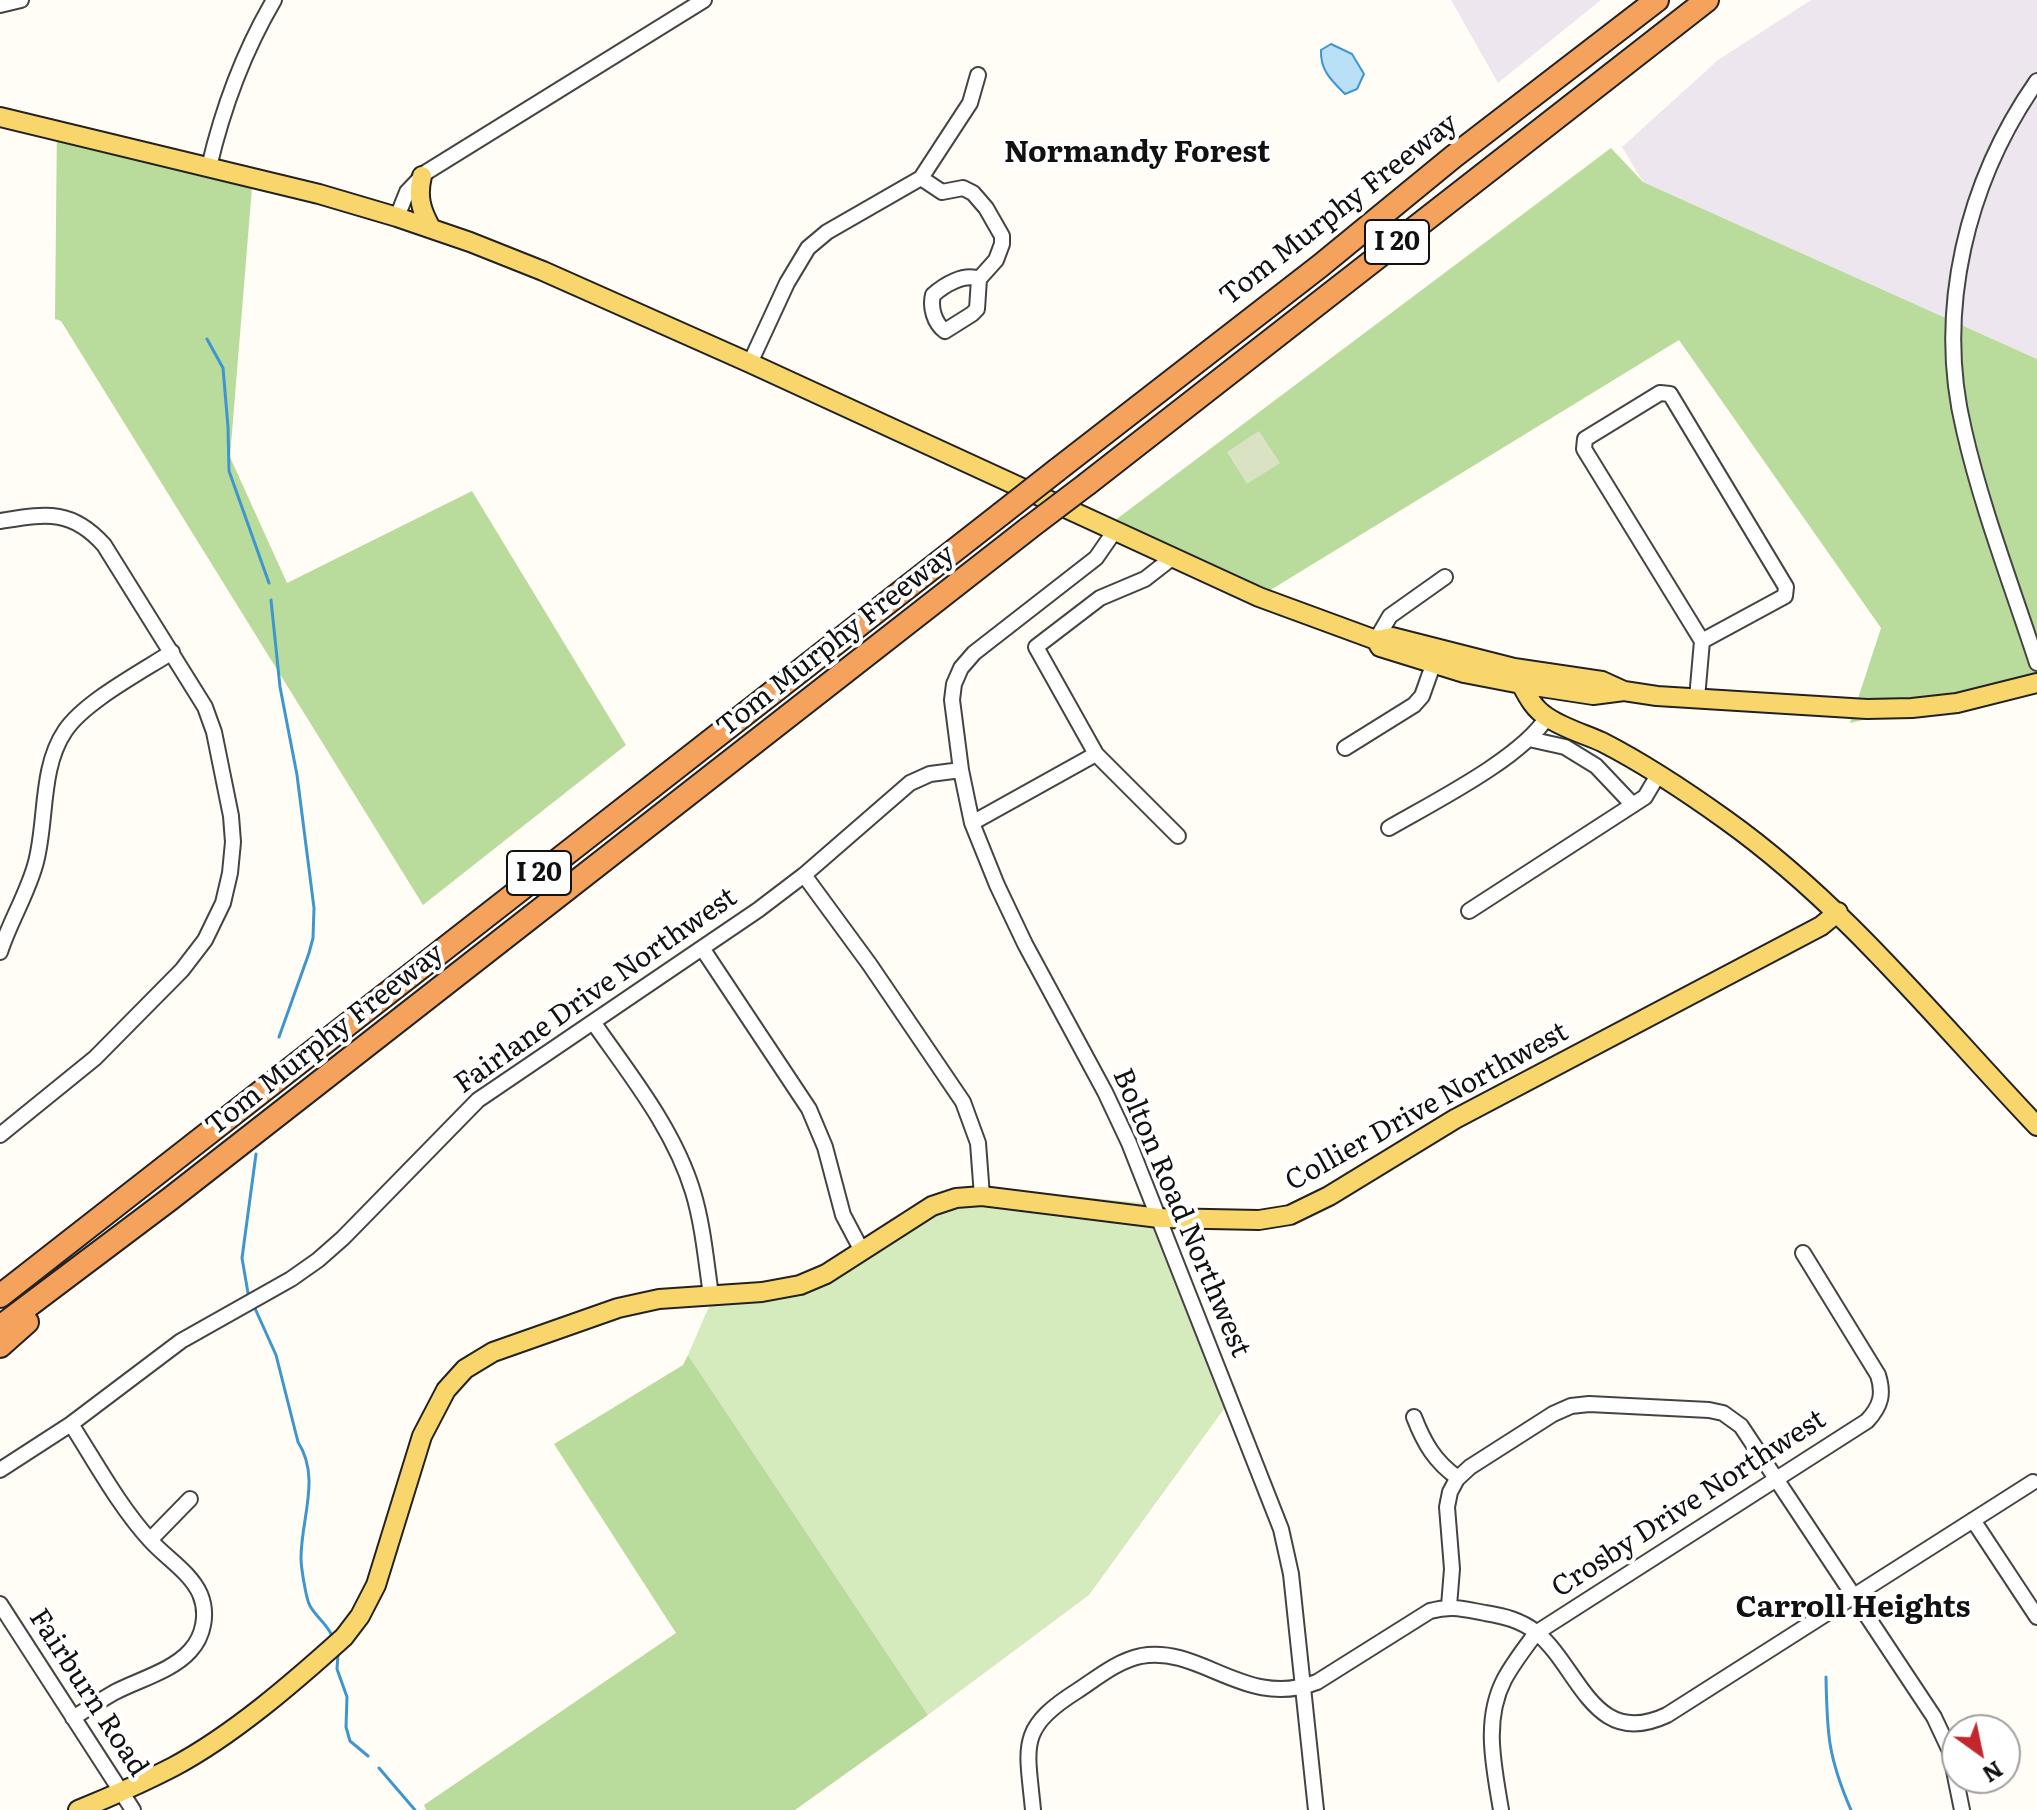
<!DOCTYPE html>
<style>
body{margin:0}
#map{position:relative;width:2037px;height:1810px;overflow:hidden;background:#fffdf5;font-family:Literata,serif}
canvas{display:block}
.north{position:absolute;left:1941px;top:1714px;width:80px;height:80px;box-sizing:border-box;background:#fff;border:2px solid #a0a0a0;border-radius:50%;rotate:147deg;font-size:22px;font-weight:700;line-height:32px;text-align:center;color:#111}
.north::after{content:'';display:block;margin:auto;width:28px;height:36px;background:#c4262e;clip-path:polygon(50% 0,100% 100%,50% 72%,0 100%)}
</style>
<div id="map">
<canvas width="2037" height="1810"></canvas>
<div class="north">N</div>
</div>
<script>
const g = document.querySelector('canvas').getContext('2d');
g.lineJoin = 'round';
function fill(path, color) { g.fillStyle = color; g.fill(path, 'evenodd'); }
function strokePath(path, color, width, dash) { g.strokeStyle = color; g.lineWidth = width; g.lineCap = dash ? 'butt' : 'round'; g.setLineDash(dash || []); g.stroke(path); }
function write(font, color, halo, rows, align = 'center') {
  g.font = font + ' Literata,serif'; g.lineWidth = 8; g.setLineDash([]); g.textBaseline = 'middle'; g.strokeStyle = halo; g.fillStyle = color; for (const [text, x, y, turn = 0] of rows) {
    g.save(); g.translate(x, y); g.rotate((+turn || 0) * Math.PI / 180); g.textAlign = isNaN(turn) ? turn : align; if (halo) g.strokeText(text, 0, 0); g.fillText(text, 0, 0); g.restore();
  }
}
const industrial = new Path2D(`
 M1451,0h150l-103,83z
 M1811,0h226v359l-394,-177 -21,-35 96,-87z`);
const green = new Path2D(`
 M976,1187l178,17 83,187 -148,204 -161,120 -240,-360 28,-65 104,-14z`);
const forest = new Path2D(`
 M57,121l196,54 -23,282 57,126 185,-92 154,254 -203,160 -362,-584 -6,-2z
 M1611,148l32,34 394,177v321l-187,43 31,-95 -202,-288 -420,257 -157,-67z
 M688,1355l240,360 -133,95h-369l-2,-5 252,-172 -122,-189 129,-79z`);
const cemetery = new Path2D(`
 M1259,431l21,32 -33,21 -20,-32z`);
const water = new Path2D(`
 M1331,44l21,10 12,20 -7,15 -12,5c-14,-14 -25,-24 -24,-44z`);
const stream = new Path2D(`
 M207,339l16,29 5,59 1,44 40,112
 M271,600l9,87 17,88 17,133 -1,30 -4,15 -30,84
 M248,1293l-6,-35 14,-104
 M253,1304l23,51 22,87c23,36 3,76 3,116 0,9 5,41 9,48 7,12 17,18 22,30
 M338,1654l-1,15 10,28 -1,30 4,14 18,15
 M1826,1677c1,57 2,80 25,133
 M379,1768l36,42`);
const minor = new Path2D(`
 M0,5l21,-5
 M2037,81c-70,100 -102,229 -73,349 18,79 48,156 73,233
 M209,167c14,-60 34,-114 65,-167
 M921,178l21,14 21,-4 10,5 13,15 16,28v8l-6,16 -17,19 -2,30 -5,5 -27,17c-11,-8 -15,-24 -12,-36 11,-10 31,-22 46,-16
 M397,217l10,-25 18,-19 279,-173
 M750,363l37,-80 21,-35 19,-16 94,-54 49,-75 8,-28
 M0,521c45,-7 71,-13 104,24l101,162 9,25 17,84 2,26 -3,31 -7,30 -18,37 -23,30 -87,88 -95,77
 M1114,532l-18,26 -122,95 -13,15 -7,16 -2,16 9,70 11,53 25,62 28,59 80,148 24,51 152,386 10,45 25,236
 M1172,558l-27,21 -45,19 -64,49 60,107 82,82
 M1376,640l14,-24 55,-39
 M1697,698l5,-57 -118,-192 1,-10 75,-46 10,1 116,193 -1,9 -83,45
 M1529,739l36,8 31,19 37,39
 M1345,748l69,-43 8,-9 11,-31
 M972,823l124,-69
 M1389,828c43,-25 133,-70 158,-111
 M804,875l66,90 93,137 15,41 4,53
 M1469,911l176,-114 13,-22
 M702,948l107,161 16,38 18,68 19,36
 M0,952c10,-31 28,-59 36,-90 11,-42 4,-94 29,-131 19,-29 76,-59 107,-79
 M593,1022c37,53 81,107 100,170 10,33 13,69 18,103
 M1414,1417c10,26 21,45 44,61
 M71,1424c25,39 48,82 79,116 16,18 40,32 50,54 8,19 4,42 -10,57 -18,20 -52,29 -75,41 -14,8 -28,17 -42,26
 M0,1470l71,-46 110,-83 110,-62 27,-19 25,-22 135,-138 280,-190 46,-35 106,-92 20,-9 31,-4
 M1973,1520l64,97
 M150,1540l40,-41
 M0,1604l133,206
 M1449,1606l3,-37 -5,-62 3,-15 7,-13 13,-12 83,-53 18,-8 18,-2 120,6 14,3 18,13 193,291 16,34 12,59
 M1033,1810c-6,-64 -16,-81 44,-119 20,-13 40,-30 64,-35 61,-11 104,54 176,26l113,-71c22,-6 33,-2 55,2 19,3 35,7 51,19 44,36 57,118 131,83l366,-233
 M1501,1810c-7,-43 -18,-89 3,-130 9,-17 21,-32 32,-47l331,-212c14,-15 17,-27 11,-46l-75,-122`);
const major = new Path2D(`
 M0,117l319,77 78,23 73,25 73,29 207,92 509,234 117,43 4,7 84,26 57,11 72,11 31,-4 33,5 210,13 45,-1 45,-5 80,-20
 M422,176c-5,21 -1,34 9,52
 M1376,640l16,-3 122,31 88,13 22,10
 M1521,684c7,13 13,25 26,33 16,11 37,17 55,25 43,22 85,50 124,78 119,85 211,201 311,306
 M78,1810c32,-13 64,-27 95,-43 60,-32 120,-84 171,-130l16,-21 16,-31 46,-149 24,-46 19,-21 28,-17 125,-44 41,-9 103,-7 38,-7 26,-11 106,-68 24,-8 26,-2 177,22 100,2 31,-5 39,-19 126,-77 366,-193 17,-14`);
const highway = new Path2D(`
 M1057,470l263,-204 133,-109 204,-157
 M1087,484l620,-484
 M0,1296l1001,-782
 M0,1327l170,-128 859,-671
 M0,1346l27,-24`);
const highwayBridge = new Path2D(`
 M1001,514l56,-44
 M1029,528l58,-44`);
const shields = [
 [1397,242,64],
 [539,873,64]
];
const shieldNames = [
 ["I 20",1397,242],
 ["I 20",539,873]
];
const streetNames = [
 ["Tom Murphy Freeway",1339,210,-38],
 ["Tom Murphy Freeway",836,641,-38],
 ["Fairlane Drive Northwest",596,991,-35],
 ["Tom Murphy Freeway",325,1040,-38],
 ["Collier Drive Northwest",1427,1107,-29],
 ["Bolton Road Northwest",1181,1213,67],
 ["Crosby Drive Northwest",1689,1504,-33],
 ["Fairburn Road",88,1693,57]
];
const neighbourhoodNames = [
 ["Normandy Forest",1137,153],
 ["Carroll Heights",1853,1608]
];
fill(industrial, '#eee6ef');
fill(green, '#d5ebbd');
fill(forest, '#b9dc9c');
fill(cemetery, '#d9e3c4');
fill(water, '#b9e0f7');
strokePath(water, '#3f96cf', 2);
strokePath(stream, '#3f96cf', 3);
strokePath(minor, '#444', 18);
strokePath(major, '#222', 22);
strokePath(highway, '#222', 26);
strokePath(minor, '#fff', 14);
strokePath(major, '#f9d66b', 18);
strokePath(highway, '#f5a25d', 22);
strokePath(highwayBridge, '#222', 26, []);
strokePath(highwayBridge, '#f5a25d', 22);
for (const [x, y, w] of shields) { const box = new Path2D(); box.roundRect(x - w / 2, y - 22, w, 44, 6); g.fillStyle = '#fff'; g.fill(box); strokePath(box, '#111', 2); }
write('bold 26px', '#111', null, shieldNames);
write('28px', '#111', '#fff', streetNames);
write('bold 30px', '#111', '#fff', neighbourhoodNames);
</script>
